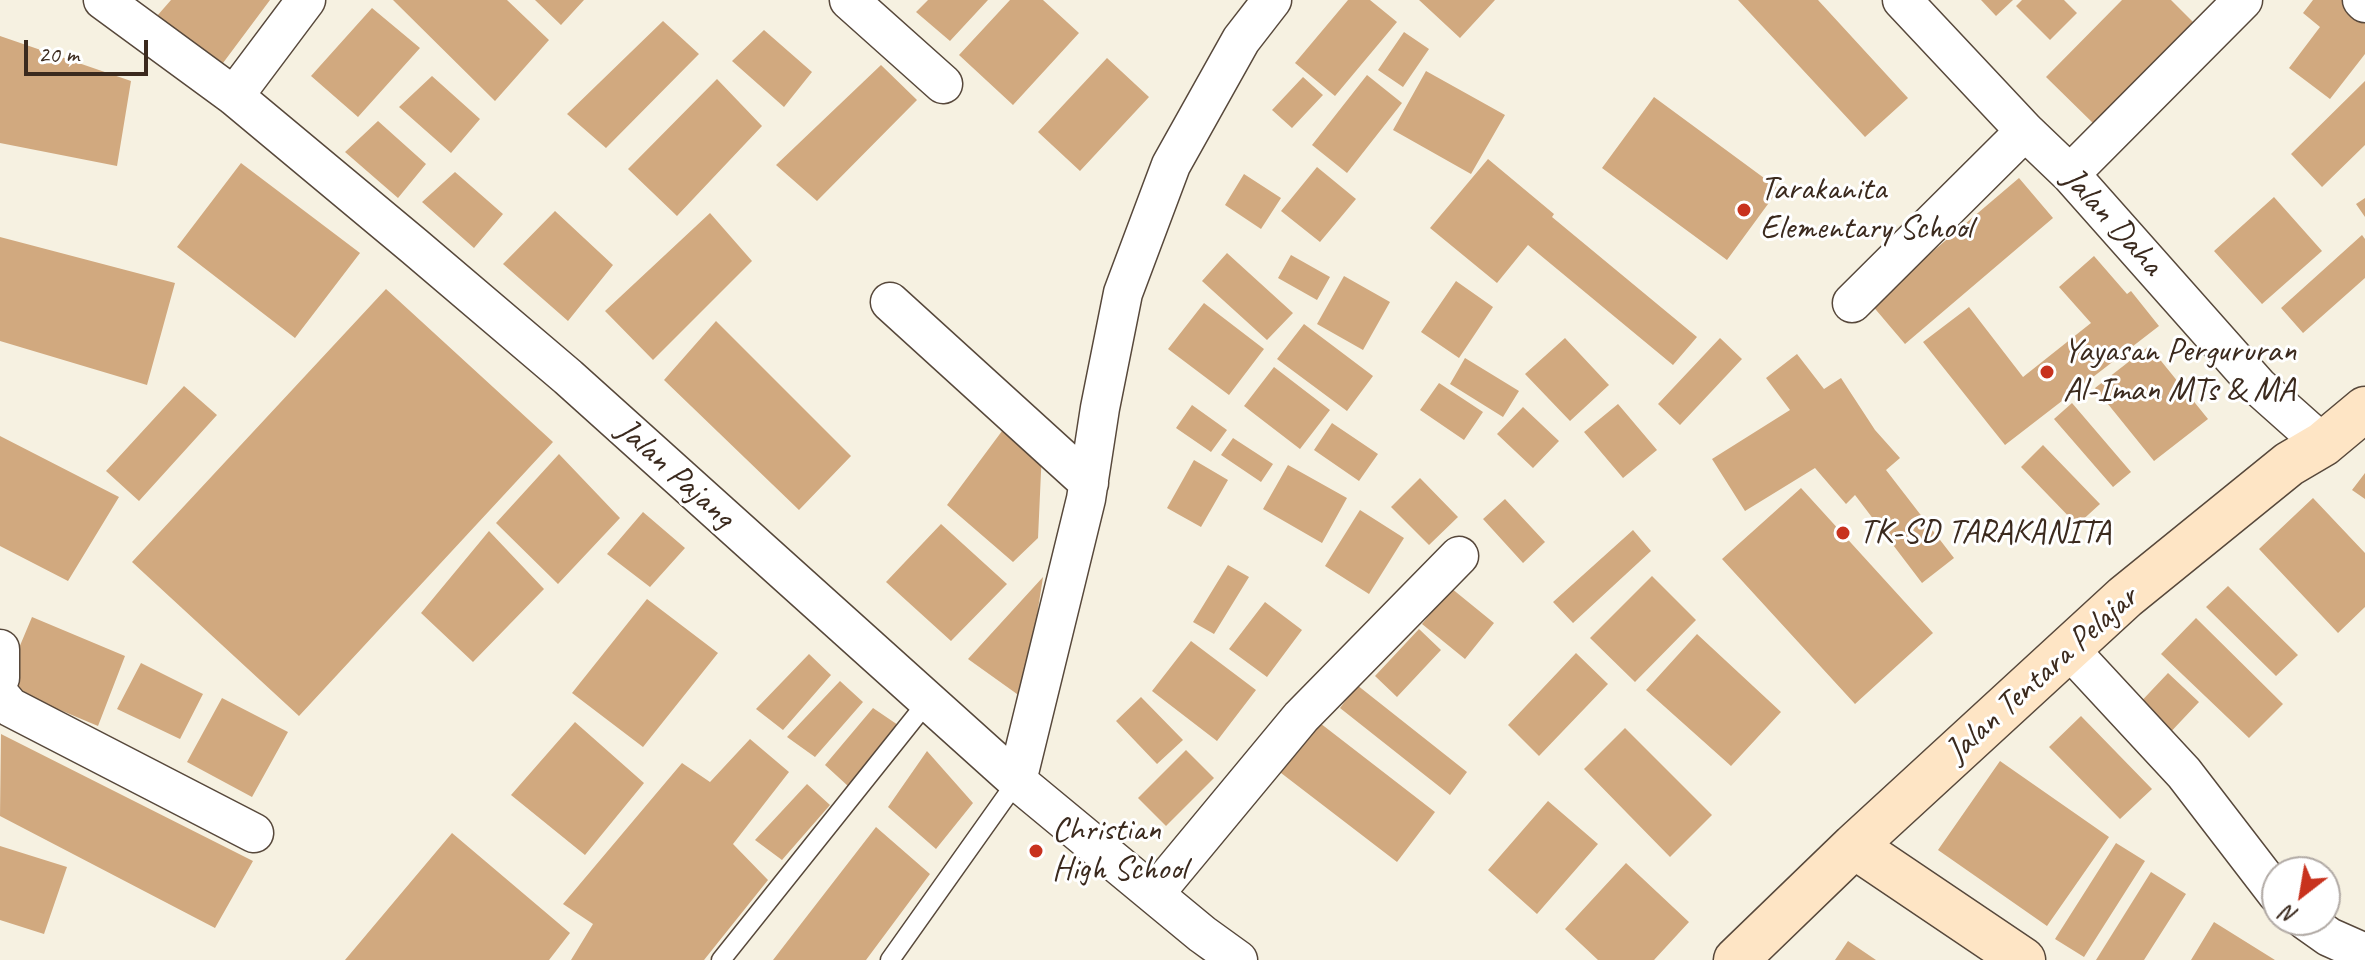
<!DOCTYPE html>
<style>
body{margin:0}
#map{position:relative;width:2365px;height:960px;overflow:hidden;background:#f6f1e1;font-family:Caveat,sans-serif}
canvas{display:block}
.north{position:absolute;left:2261px;top:856px;width:80px;height:80px;box-sizing:border-box;background:#fff;border:2px solid #b1aaa5;border-radius:50%;rotate:211deg;font-size:22px;font-weight:700;line-height:32px;text-align:center;color:#3b2a1e}
.north::after{content:'';display:block;margin:auto;width:28px;height:36px;background:#c8321e;clip-path:polygon(50% 0,100% 100%,50% 72%,0 100%)}
.scale{position:absolute;left:24px;top:40px;width:124px;height:36px;box-sizing:border-box;border:4px solid #3b2a1e;border-top:0;padding-left:10px;font-size:24px;line-height:28px;white-space:nowrap;color:#3b2a1e;-webkit-text-stroke:6px #fff;paint-order:stroke}
</style>
<div id="map">
<canvas width="2365" height="960"></canvas>
<div class="north">N</div>
<div class="scale">20 m</div>
</div>
<script>
const g = document.querySelector('canvas').getContext('2d');
g.lineJoin = 'round';
function fill(path, color) { g.fillStyle = color; g.fill(path, 'evenodd'); }
function strokePath(path, color, width, dash) { g.strokeStyle = color; g.lineWidth = width; g.lineCap = dash ? 'butt' : 'round'; g.setLineDash(dash || []); g.stroke(path); }
function write(font, color, halo, rows, align = 'center') {
  g.font = font + ' Caveat,sans-serif'; g.lineWidth = 6; g.setLineDash([]); g.textBaseline = 'middle'; g.strokeStyle = halo; g.fillStyle = color; for (const [text, x, y, turn = 0] of rows) {
    g.save(); g.translate(x, y); g.rotate((+turn || 0) * Math.PI / 180); g.textAlign = isNaN(turn) ? turn : align; if (halo) g.strokeText(text, 0, 0); g.fillText(text, 0, 0); g.restore();
  }
}
const building = new Path2D(`
 M171,0h99l-47,63 -66,-47z
 M393,0h114l42,40 -54,61z
 M535,0h49l-23,25z
 M928,0h60l-38,41 -34,-29z
 M1010,0h33l36,33 -66,72 -54,-50z
 M1348,0h22l27,22 -62,74 -40,-33z
 M1419,0h76l-35,38z
 M1738,0h80l90,98 -43,39z
 M1981,0h32l-17,16z
 M2022,0h42l13,13 -27,27 -34,-34z
 M2122,0h49l26,26 -100,101 -51,-50z
 M2313,0h35l17,13v41l-35,45 -41,-31 31,-41 -17,-14z
 M372,8l48,40 -62,69 -47,-41z
 M663,21l36,33 -93,94 -39,-34z
 M764,30l48,42 -28,35 -52,-46z
 M1404,32l25,17 -26,38 -25,-17z
 M0,36l131,45 -14,85 -117,-23z
 M1107,58l42,39 -69,74 -42,-39z
 M881,65l36,35 -100,101 -41,-36z
 M1426,71l79,44 -34,59 -78,-44z
 M1367,75l35,28 -55,70 -35,-28z
 M432,76l48,43 -29,34 -52,-46z
 M1303,77l20,18 -31,33 -20,-18z
 M717,79l45,47 -85,90 -49,-47z
 M2365,81v64l-43,42 -31,-33z
 M1654,97l125,92 -52,71 -125,-92z
 M378,121l48,43 -28,34 -53,-46z
 M1488,159l66,55 -2,3 145,120 -24,28 -145,-120 -31,38 -67,-55z
 M241,163l119,90 -65,85 -118,-91z
 M1317,167l39,32 -36,43 -39,-31z
 M455,172l48,42 -29,34 -52,-46z
 M1244,174l37,24 -20,31 -36,-24z
 M2019,178l34,40 -148,126 -34,-40z
 M2274,197l48,54 -60,53 -48,-53z
 M2365,198v19l-9,-13z
 M555,211l58,54 -45,56 -65,-57z
 M710,213l42,48 -99,99 -48,-49z
 M2362,235l3,4v39l-62,55 -22,-25z
 M0,237l175,46 -28,102 -147,-44z
 M1227,253l66,60 -26,27 -65,-59z
 M1291,255l39,22 -13,23 -39,-22z
 M2094,256l33,38 4,-3 28,35 -154,119 -82,-103 46,-35 54,70 68,-54 -32,-36z
 M1344,276l46,26 -27,48 -46,-26z
 M1456,281l37,26 -34,51 -38,-26z
 M386,289l167,153 -254,274 -167,-154z
 M1204,303l60,46 -35,46 -61,-46z
 M716,321l135,135 -52,54 -135,-130z
 M1304,324l69,52 -26,35 -70,-52z
 M1565,338l44,47 -39,36 -45,-47z
 M1720,338l22,21 -62,66 -22,-21z
 M2149,346l59,73 -54,42 -59,-73z
 M1797,354l27,35 17,-11 34,52 25,28 -14,12 68,88 -32,25 -67,-88 -9,9 -31,-36 -70,43 -33,-52 78,-49 -24,-32z
 M1465,358l54,33 -16,26 -53,-33z
 M1274,367l56,43 -30,39 -56,-43z
 M1439,383l44,29 -19,28 -44,-30z
 M184,386l33,29 -78,86 -33,-30z
 M2072,403l59,69 -18,15 -59,-68z
 M1618,404l39,46 -34,28 -39,-46z
 M1192,405l35,25 -16,22 -35,-24z
 M1523,407l36,34 -26,27 -36,-34z
 M1332,423l46,31 -19,27 -45,-31z
 M1005,427l37,23 -4,88 -25,24 -66,-57z
 M0,436l119,61 -51,84 -68,-35z
 M1233,438l40,26 -12,18 -40,-27z
 M2043,445l57,59 -23,21 -56,-58z
 M559,454l61,64 -62,66 -62,-61z
 M1194,460l34,20 -27,47 -34,-19z
 M1288,465l59,33 -25,45 -59,-34z
 M2365,473v26l-13,-9z
 M1420,478l38,39 -29,28 -38,-38z
 M1801,488l132,145 -78,71 -133,-145z
 M2313,498l52,55v54l-27,26 -79,-84z
 M1505,499l40,43 -22,21 -40,-44z
 M1360,510l44,28 -35,56 -44,-28z
 M643,512l42,36 -35,39 -43,-33z
 M941,524l66,60 -56,57 -65,-59z
 M1633,530l18,21 -78,72 -20,-21z
 M489,531l55,58 -71,73 -52,-49z
 M1228,565l21,12 -35,57 -21,-12z
 M1652,576l44,44 -61,62 -45,-44z
 M1043,577l-19,122 -56,-40z
 M2228,586l70,69 -22,21 -70,-69z
 M1451,588l43,35 -29,36 -43,-35z
 M647,599l71,54 -75,94 -71,-54z
 M1265,602l37,28 -35,47 -38,-28z
 M32,617l93,39 -27,70 -95,-40z
 M2196,618l87,86 -34,34 -88,-84z
 M1419,629l22,21 -44,47 -22,-21z
 M1697,634l84,78 -50,54 -85,-76z
 M1191,641l65,49 -39,51 -65,-50z
 M1576,653l32,31 -69,72 -31,-31z
 M809,654l22,21 -48,55 -27,-21z
 M141,663l62,31 -23,45 -63,-30z
 M2168,673l31,29 -34,36 -31,-29z
 M840,681l23,21 -48,55 -28,-20z
 M1357,685l110,87 -17,23 -110,-87z
 M1141,697l42,43 -26,24 -41,-43z
 M222,698l66,34 -36,65 -65,-35z
 M873,708l25,17 -50,61 -23,-21z
 M1307,713l128,99 -38,50 -129,-99z
 M2081,716l71,73 -32,30 -71,-72z
 M575,722l69,61 -59,72 -74,-60z
 M1625,728l87,87 -42,42 -86,-88z
 M1,734l252,127 -38,67 -215,-112z
 M750,739l39,33 -56,72 35,36 -64,80h-133l22,-36 -30,-20 119,-141 28,19z
 M1186,750l28,28 -48,48 -28,-28z
 M927,751l46,52 -37,46 -48,-42z
 M2000,761l109,76 -62,89 -109,-76z
 M807,784l23,21 -48,55 -27,-20z
 M1548,801l50,43 -61,70 -49,-44z
 M876,827l54,47 -64,86h-93z
 M452,833l118,100 -21,27h-204z
 M2116,843l29,18 -61,96 -29,-18z
 M0,846l67,21 -23,67 -44,-14z
 M1626,863l63,59 -35,38h-56l-33,-31z
 M2151,872l35,22 -42,66h-48z
 M2214,922l61,38h-84z
 M1848,941l28,19h-41z`);
const lane = new Path2D(`
 M721,960l207,-259
 M890,960l127,-179`);
const street = new Path2D(`
 M103,0l131,96 180,150 154,131 449,404 185,153 36,26
 M849,0l94,84
 M1902,0l123,131 45,43 189,213 64,57
 M2362,0l3,3
 M234,96l72,-96
 M2070,174l173,-174
 M890,302l199,181
 M1852,303l173,-172
 M0,649v29
 M2069,649l115,124 93,121
 M0,695l10,12 244,126
 M1017,781l69,-282 14,-91 23,-115 48,-128 70,-125 31,-40
 M1155,893l146,-176 158,-161
 M2305,920l24,17 36,16`);
const secondary = new Path2D(`
 M1854,846l169,114
 M1736,960l118,-114 271,-249 164,-133 34,-20 42,-35`);
const markers = [
 [1744,210,8,"#c8321e"],
 [2047,372,8,"#c8321e"],
 [1843,533,8,"#c8321e"],
 [1036,851,8,"#c8321e"]
];
const poiNames = [
 ["Tarakanita",1760,190],
 ["Elementary School",1760,229],
 ["Yayasan Pergururan",2063,352],
 ["Al-Iman MTs & MA",2063,391],
 ["TK-SD TARAKANITA",1859,533],
 ["Christian",1052,831],
 ["High School",1052,870]
];
const streetNames = [
 ["Jalan Daha",2112,222,48],
 ["Jalan Pajang",675,474,42],
 ["Jalan Tentara Pelajar",2042,675,-42]
];
fill(building, '#d1a97f');
strokePath(lane, '#57483b', 21);
strokePath(street, '#57483b', 41);
strokePath(secondary, '#57483b', 47);
strokePath(lane, '#fff', 18);
strokePath(street, '#fff', 38);
strokePath(secondary, '#fee5c5', 44);
for (const [x, y, r, color] of markers) { const dot = new Path2D(); dot.arc(x, y, r, 0, 2 * Math.PI); g.fillStyle = color; g.fill(dot); strokePath(dot, '#fff', 3); }
write('34px', '#3b2a1e', '#fff', poiNames, 'left');
write('34px', '#3b2a1e', '#fff', streetNames);
</script>
